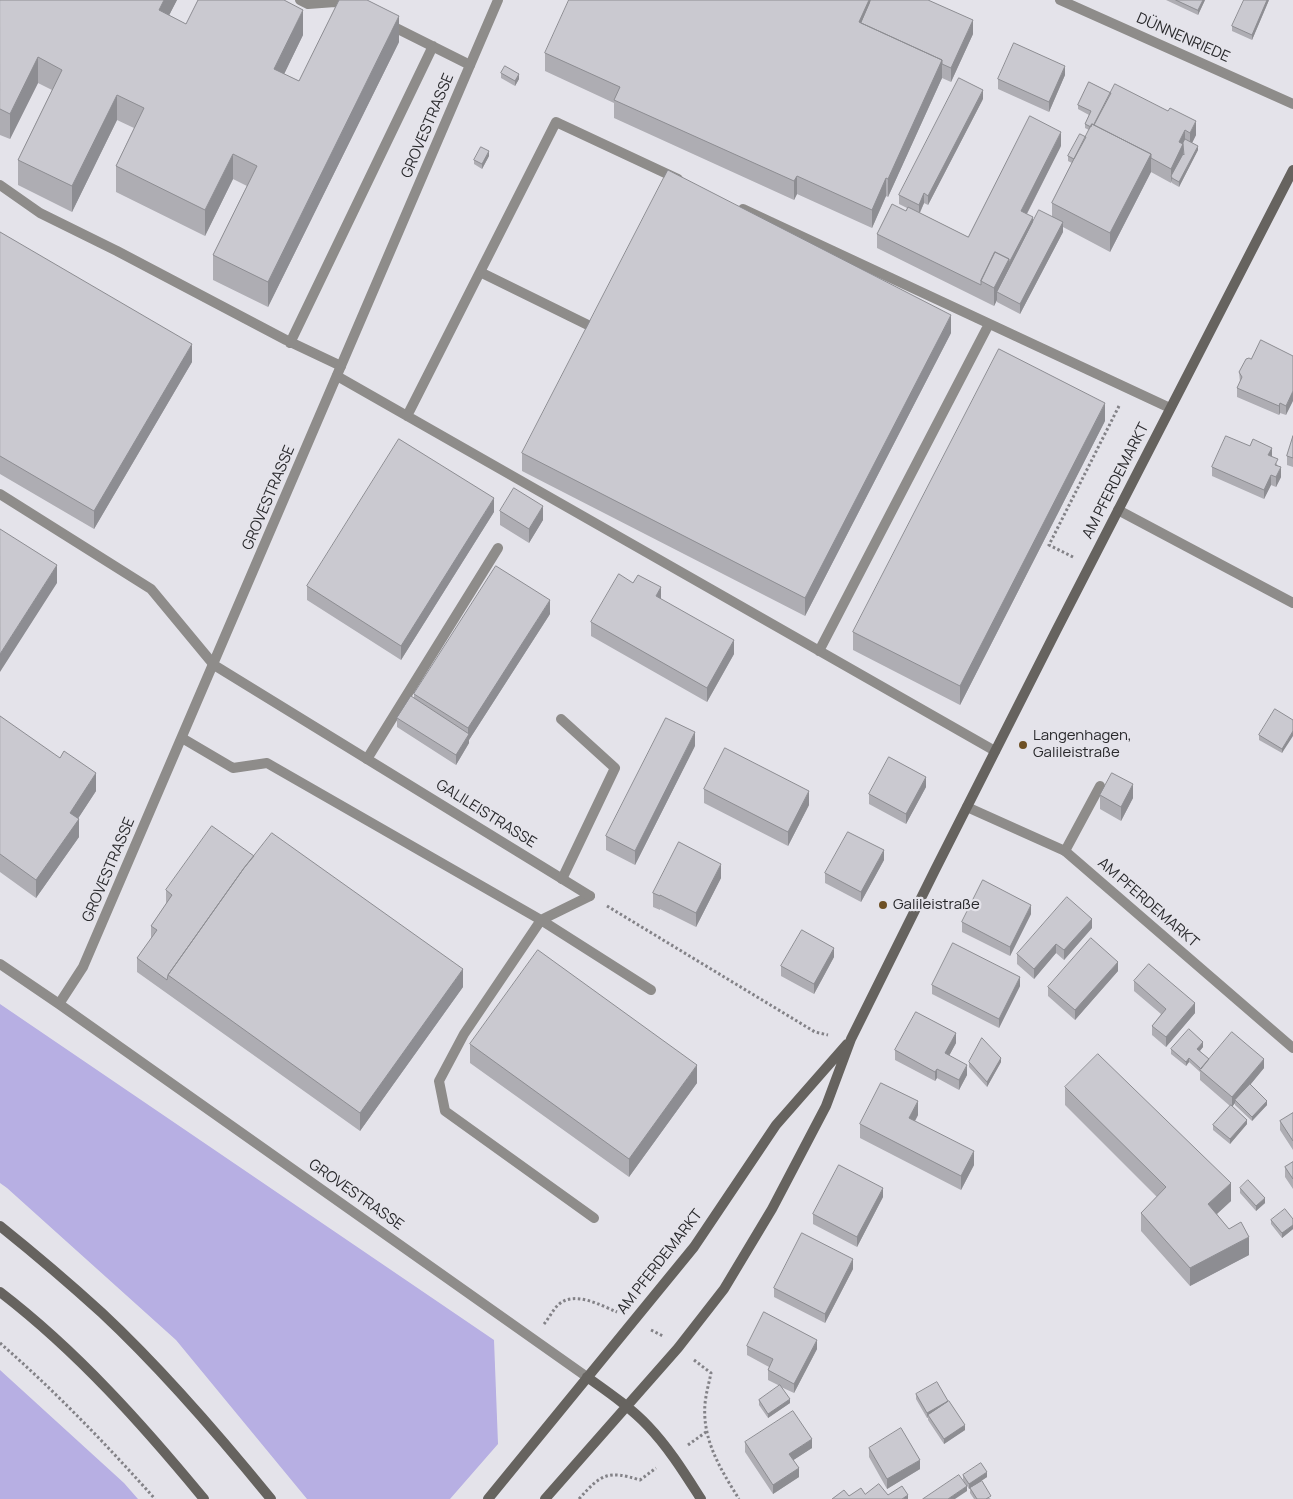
<!DOCTYPE html>
<meta charset="utf-8">
<style>
body{margin:0}
canvas{display:block;background:#e4e3ea}
</style>
<canvas width="1293" height="1499"></canvas>
<script>
const g = document.querySelector('canvas').getContext('2d');
g.lineJoin = 'round';
function fill(path, color) { g.fillStyle = color; g.fill(path, 'evenodd'); }
function strokePath(path, color, width, dash) { g.strokeStyle = color; g.lineWidth = width; g.lineCap = dash ? 'butt' : 'round'; g.setLineDash(dash || []); g.stroke(path); }
function write(font, color, halo, rows, align = 'center') {
  g.font = font + ' Manrope,sans-serif'; g.lineWidth = 4.5; g.setLineDash([]); g.textBaseline = 'middle'; g.strokeStyle = halo; g.fillStyle = color; for (const [text, x, y, turn = 0] of rows) {
    g.save(); g.translate(x, y); g.rotate((+turn || 0) * Math.PI / 180); g.textAlign = isNaN(turn) ? turn : align; if (halo) g.strokeText(text, 0, 0); g.fillText(text, 0, 0); g.restore();
  }
}
const green = new Path2D(`
 M0,1004l494,336 4,104 -48,55h-143l-131,-159 -169,-152 -7,-5z
 M0,1370l124,113 14,16h-138z`);
const path = new Path2D(`
 M1073,557l-24,-12 70,-139
 M607,906l208,126 13,3
 M544,1324c5,-6 9,-14 14,-19 16,-15 42,0 59,7
 M651,1330l12,6
 M0,1343c55,48 106,101 155,156
 M694,1360l17,13c-2,10 -5,20 -6,31 -3,36 16,66 34,95
 M688,1445l18,-13
 M579,1499c22,-25 29,-29 61,-19l16,-12`);
const lane = new Path2D(`
 M300,0l8,4 27,-2 15,5
 M388,24l82,41
 M0,185l40,28 77,38 169,89 55,26
 M743,209l427,199
 M480,272l112,55
 M290,343l143,-297
 M337,376l658,375
 M407,416l149,-294 122,57
 M0,494l151,95 63,76
 M1118,510l175,93
 M819,651l170,-327
 M561,719l54,49 -53,111
 M182,738l51,30 34,-5 274,157 110,70
 M367,759l131,-211
 M1065,851l35,-65
 M590,896l-49,24 -77,114 -25,47 6,30 149,107`);
const street = new Path2D(`
 M1060,0l233,104
 M214,665l376,231
 M967,807l98,44 228,197
 M0,964l59,40 528,373
 M59,1004l24,-37 415,-967`);
const secondary = new Path2D(`
 M0,1226c35,28 69,57 102,87 61,57 116,121 169,186
 M0,1292c77,59 143,133 204,207
 M587,1377c21,15 43,30 61,49 21,22 37,48 53,73
 M488,1499l206,-252 82,-122 71,-81
 M545,1499l133,-151 46,-59 48,-80 54,-103 25,-67 84,-169 121,-239 237,-461`);
const wall = new Path2D(`
 M0,0h177l-8,15 17,9 117,11 -19,39 15,7 100,-39 -131,265 -55,-27v-25l34,-69 -14,-7 -28,57 -89,-44v-26l18,-38 -17,-8 -45,92 -54,-27v-25l34,-70 -14,-7 -28,56 -10,-4z
 M870,0v2l103,32 -22,48 -9,-4 -54,119 -2,-1 -14,32 -75,-34 -3,6 -180,-82v-15l-69,-32v-18z
 M1166,0h39l-7,15z
 M1269,0l-17,40 -20,-9v-5z
 M501,73l18,6 -4,7 -14,-8z
 M1065,75l-16,37 -51,-23v-10z
 M1089,82l107,53 -4,8 6,7 -19,37 -7,-4v-2l-1,2 -20,-11 -41,80 -47,-25v5l-43,82 -23,-12v-2l-3,6 -117,-58v-14l29,-23 1,-3 -8,-4v-9l84,-96 -55,106 -4,-2 -4,10 48,24 93,-91 -34,68 6,9 19,-6v-14l20,-40 -4,-2v-5l18,-19 3,-7 -4,-2v-4l4,-9 -11,-6v-4z
 M489,156l-7,13 -8,-5v-4z
 M0,232l192,130 -98,167 -94,-55z
 M951,333l-146,283 -283,-145v-18z
 M1293,356l-7,59 -6,-2 -1,2 -42,-18v-9l3,-6 -1,-10 12,-13z
 M1105,421l-145,284 -107,-55v-18z
 M1293,436v31l-6,-2v-9z
 M1272,456l6,10 3,11 -5,10 -5,-2 -7,14 -52,-23v-9z
 M500,511l43,9 -14,23 -29,-18z
 M494,512l-93,148 -94,-60v-14z
 M661,599l73,55 -27,48 -116,-66v-14z
 M550,614l-81,126v3l-13,22 -59,-38v-9l17,-20v-4z
 M0,716l96,75 -18,27 1,19 -43,61 -36,-26z
 M1293,720l-11,33 -23,-13v-5z
 M695,746l-60,119 -29,-15v-14z
 M926,787l-20,37 -37,-20v-10z
 M704,789l105,16 -21,41 -84,-43z
 M1100,795l33,3 -12,23 -21,-12z
 M254,856l209,131 -103,144 -223,-159v-14l14,-19v-13l15,-22v-14z
 M884,860l-23,42 -36,-19v-10z
 M721,878l-25,49 -36,-18v1l-7,-3v-14z
 M1031,914l-21,42 -48,-24v-10z
 M1092,928l-28,32 -8,-7 -22,26 -17,-15v-10z
 M834,957l-20,37 -33,-18v-10z
 M1118,971l-43,49 -27,-24v-9z
 M1134,981l61,32 -29,34 -14,-12v-9l9,-12 -27,-23z
 M932,985l88,1 -21,42 -67,-34z
 M956,1043l-7,13 18,19 -8,15 -22,-12 -2,3 -40,-21v-10z
 M470,1044l227,39 -68,94 -159,-114z
 M1203,1047l-3,4 9,8 55,9 -14,17 17,20 -15,16 -17,-16v-2l-3,3 15,18 -17,20 -17,-14v-5l17,-19 -30,-26v-8l-11,-10 -3,4 -15,-12v-5z
 M969,1062h32l-14,25 -18,-20z
 M1065,1087l166,114 -14,13 32,41 -59,31 -49,-55v-18l16,-16 -92,-92z
 M1293,1113v37l-13,-20v-9z
 M918,1115l-3,6 59,44 -13,25 -101,-52v-14z
 M1293,1162v27l-8,-12v-10z
 M1240,1188l25,15 -9,8 -16,-18z
 M883,1197l-26,50 -44,-23v-10z
 M1293,1219v10l-11,9 -11,-14v-4z
 M853,1269l-28,54 -51,-26v-9z
 M747,1346l70,3 -23,44 -13,-6 9,16 -22,15 -9,-13v-5l21,-14 -12,-6v-10l1,-3 -22,-12z
 M916,1394l32,8 17,28 -21,14 -16,-24v-2h-1l-11,-19z
 M745,1442l67,6 -19,12 6,17 -26,17 -28,-42z
 M869,1448l51,21 -33,20 -18,-32z
 M963,1475l24,2 -18,12 -6,-9z
 M970,1488l21,11h-17l-4,-6z`);
const shadedWall = new Path2D(`
 M164,0h13l-18,35v-25z
 M869,0h1v16l-6,13 -5,-7z
 M1203,0h2l-7,15v-5z
 M1267,0h2l-17,40v-5z
 M303,10v25l-29,60v-26z
 M399,16v26l-131,265v-25z
 M973,20v14l-22,48v-14z
 M38,57v26l-28,56v-25z
 M942,60v18l-54,119v-18z
 M1065,66v9l-16,37v-10z
 M519,74v5l-4,7v-5z
 M983,90v9l-55,106v-9z
 M117,95v25l-45,92v-26z
 M1196,121v14l-6,12v-14z
 M1185,130v14l-2,3v11l-11,20 -1,5v-14l8,-27z
 M1061,132v14l-40,79v-14z
 M1198,146v4l-19,37v-5z
 M489,151v5l-7,13v-5z
 M233,154v25l-28,57v-26z
 M1151,154v18l-41,80v-19z
 M797,176v18l-3,6v-19z
 M886,178v18l-14,32v-18z
 M924,193v10l-5,11v-9z
 M1033,217v14l-24,46v-14z
 M1063,222v10l-43,82v-10z
 M1009,259v18l-12,15v8l-3,6v-18z
 M951,315v18l-146,283v-18z
 M192,344v18l-98,167v-18z
 M1293,391v10l-7,14v-9z
 M1105,403v18l-145,284v-19z
 M1280,403v10l-1,2v-9z
 M1272,448v9l-4,-2z
 M1281,467v10l-5,10v-10z
 M1271,475v10l-7,14v-9z
 M494,498v14l-93,148v-14z
 M543,506v14l-14,23v-14z
 M57,565v18l-57,89v-18z
 M661,587v14l-5,-5z
 M550,600v14l-81,126v3l-13,22v-10l12,-19v-8z
 M734,640v14l-27,48v-14z
 M1293,731v5l-11,17v-4z
 M695,732v14l-60,119v-14z
 M96,773v18l-26,40v-18z
 M926,777v10l-20,37v-10z
 M1133,784v14l-12,23v-14z
 M809,791v14l-21,41v-14z
 M79,819v18l-43,61v-18z
 M884,850v10l-23,42v-10z
 M721,864v14l-25,49v-14z
 M1031,905v9l-21,42v-9z
 M1092,919v9l-28,32v-10z
 M1056,944v9l-22,26v-10z
 M834,948v9l-20,37v-10z
 M1118,962v9l-43,49v-10z
 M463,969v18l-103,144v-18z
 M1020,977v9l-21,42v-9z
 M1195,1003v10l-29,34v-10z
 M956,1033v10l-11,20v-10z
 M1203,1042v5l-6,7v-5z
 M1001,1058v4l-14,25v-5z
 M1189,1058v4l-3,4v-4z
 M1264,1059v9l-28,34 -1,-2v3l-3,4v-10z
 M697,1065v18l-68,94v-18z
 M967,1065v10l-8,15v-10z
 M937,1069v9l-2,3v-9z
 M918,1101v14l-9,17v-14z
 M1267,1101v4l-15,16v-4z
 M1247,1120v4l-17,20v-5z
 M974,1151v14l-13,25v-14z
 M1231,1183v18l-23,21v-18z
 M883,1188v9l-26,50v-10z
 M1265,1198v5l-9,8v-5z
 M1293,1225v4l-11,9v-5z
 M1249,1237v18l-59,31v-18z
 M853,1259v10l-28,54v-9z
 M817,1340v9l-23,44v-9z
 M790,1399v4l-22,15v-4z
 M948,1401v4l-20,10 -1,3v-5z
 M965,1425v5l-21,14v-5z
 M812,1439v9l-23,15v-9z
 M920,1460v9l-33,20v-10z
 M799,1468v9l-26,17v-9z
 M987,1472v5l-18,12v-5z
 M967,1486v5l-12,8h-7z
 M908,1495v4h-6z`);
const building = new Path2D(`
 M0,0h164l-5,10 27,14 12,-24h86l19,10 -29,59 25,12 40,-81h28l32,16 -131,266 -55,-27 44,-89 -24,-12 -28,56 -89,-44 28,-58 -27,-13 -45,91 -54,-26 44,-90 -24,-13 -28,57 -10,-5z
 M569,0h300l-10,22 83,38 -54,119 -2,-1 -14,32 -75,-34 -3,5 -180,-81 6,-13 -75,-34z
 M871,0h57l45,20 -22,48 -9,-4v-4l-81,-37z
 M1176,0h27l-5,10z
 M1244,0h23l-15,35 -20,-9z
 M1014,43l51,23 -16,36 -51,-23z
 M505,66l14,8 -4,7 -14,-8z
 M959,78l24,12 -55,106 -4,-3 -5,12 -20,-10z
 M1089,82l22,11 -17,32 -2,-1 -1,3 -6,-3 6,-13 -13,-6z
 M1115,84l53,27 2,-3 26,13 -6,12 -5,-3 -6,12 4,2 -12,25 -20,-11v-4l-57,-29z
 M1030,116l31,16 -40,79 12,6 -23,44 -1,2v-4l-14,-7 -14,29v4l-104,-51 15,-30 14,7 2,-4 60,30z
 M1092,124l59,30 -41,79 -58,-30z
 M1080,134l6,3 -12,22 -6,-3z
 M1185,139l13,7 -19,36 -7,-4 -1,-2 12,-22 1,1 -1,-11v-1z
 M481,147l8,4 -7,13 -8,-4z
 M668,170l283,145 -146,283 -283,-145z
 M1039,210l24,12 -43,82 -23,-12z
 M0,232l192,112 -98,167 -94,-55z
 M995,252l14,7 -15,29 -13,-7z
 M1261,340l32,16v35l-7,15 -6,-3 -1,3 -42,-18 5,-11 -3,-5 7,-13 3,-1 2,1z
 M999,349l106,54 -145,283 -107,-54z
 M1226,436l24,10 3,-7 19,9 -4,7 10,4 -3,6 6,2 -5,10 -5,-2 -7,15 -52,-23z
 M1293,436v22l-6,-2z
 M399,439l95,59 -93,148 -94,-60z
 M514,488l29,18 -14,23 -29,-18z
 M0,529l57,36 -57,89z
 M496,566l54,34 -82,128 -54,-34z
 M619,574l14,9 5,-8 23,12 -5,9 78,44 -27,48 -116,-66z
 M411,696l58,38 -13,21 -59,-37z
 M1275,709l18,11v11l-11,18 -23,-14z
 M0,716l60,42 4,-7 32,22 -26,40 9,6 -43,61 -36,-26z
 M666,718l29,14 -60,119 -29,-15z
 M725,748l84,43 -21,41 -84,-43z
 M889,757l37,20 -20,37 -37,-20z
 M1112,773l21,11 -12,23 -21,-12z
 M212,826l42,30 -10,12 -76,107 -1,5 -30,-22 20,-28 -6,-4 21,-31 -6,-5z
 M848,832l36,18 -23,42 -36,-19z
 M272,833l191,136 -103,144 -192,-138 76,-107z
 M679,842l42,22 -25,49 -36,-18v1l-7,-3z
 M983,880l48,25 -21,42 -48,-25z
 M1067,897l25,22 -28,31 -8,-6 -22,25 -17,-15z
 M802,930l32,18 -20,36 -33,-18z
 M1091,938l27,24 -43,48 -27,-23z
 M953,943l67,34 -21,42 -67,-34z
 M538,950l159,115 -68,94 -159,-115z
 M1149,964l46,39 -29,34 -14,-11 14,-17 -32,-28z
 M916,1012l40,21 -11,20 22,12 -8,15 -22,-11 -2,3 -40,-22z
 M1189,1029l14,13 -6,7 12,10 -8,10 -12,-11 -3,4 -15,-13z
 M1232,1032l32,27 -32,38 -32,-27z
 M982,1038l19,20 -14,24 -18,-20z
 M1098,1054l133,129 -23,21 21,25 12,-7 8,15 -59,31 -49,-55 25,-26 -101,-100z
 M881,1083l37,18 -9,17 65,33 -13,25 -101,-52z
 M1250,1084l17,17 -15,16 -17,-17z
 M1231,1105l16,15 -17,19 -17,-14z
 M1293,1113v28l-13,-20z
 M1293,1162v17l-8,-12z
 M839,1165l44,23 -26,49 -44,-23z
 M1248,1180l17,18 -9,8 -16,-18z
 M1285,1209l8,10v6l-11,8 -11,-13z
 M802,1233l51,26 -28,55 -51,-26z
 M764,1312l53,28 -23,44 -26,-14 5,-11 -26,-13z
 M937,1382l11,19 -21,12 -11,-19z
 M780,1385l10,14 -22,15 -9,-14z
 M949,1401l16,24 -21,14 -16,-24z
 M793,1411l19,28 -23,15 10,14 -26,17 -28,-43z
 M901,1428l19,32 -33,19 -18,-31z
 M981,1463l6,9 -18,12 -6,-9z
 M959,1475l8,11 -19,13h-25z
 M982,1481l9,15 -5,3h-9l-7,-11z
 M879,1484l9,11 14,-9 6,9 -6,4h-70l12,-9 5,6 12,-8 4,6z`);
const markers = [
 [1023,745,5,"#6e5024"],
 [883,905,5,"#6e5024"]
];
const streetNames = [
 ["DÜNNENRIEDE",1183,38,24],
 ["GROVESTRASSE",428,126,-67],
 ["AM PFERDEMARKT",1116,481,-63],
 ["GROVESTRASSE",269,498,-67],
 ["GALILEISTRASSE",486,814,32],
 ["GROVESTRASSE",109,870,-67],
 ["AM PFERDEMARKT",1148,903,41],
 ["GROVESTRASSE",356,1195,35],
 ["AM PFERDEMARKT",660,1262,-52]
];
const poiNames = [
 ["Langenhagen,",1033,736],
 ["Galileistraße",1033,753],
 ["Galileistraße",893,905]
];
fill(green, '#b7afe3');
strokePath(path, '#838287', 3, [2.5, 2.5]);
strokePath(lane, '#8e8c8a', 10);
strokePath(street, '#8e8c8a', 10);
strokePath(secondary, '#66635f', 10);
fill(wall, '#aeadb3');
fill(shadedWall, '#8d8d92');
fill(building, '#cac9d0');
strokePath(building, '#8d8d92', 1);
for (const [x, y, r, color] of markers) { const dot = new Path2D(); dot.arc(x, y, r, 0, 2 * Math.PI); g.fillStyle = color; g.fill(dot); strokePath(dot, '#e4e3ea', 2); }
write('15px', '#29292c', '#e4e3ea', streetNames);
write('15px', '#29292c', '#e4e3ea', poiNames, 'left');
</script>
